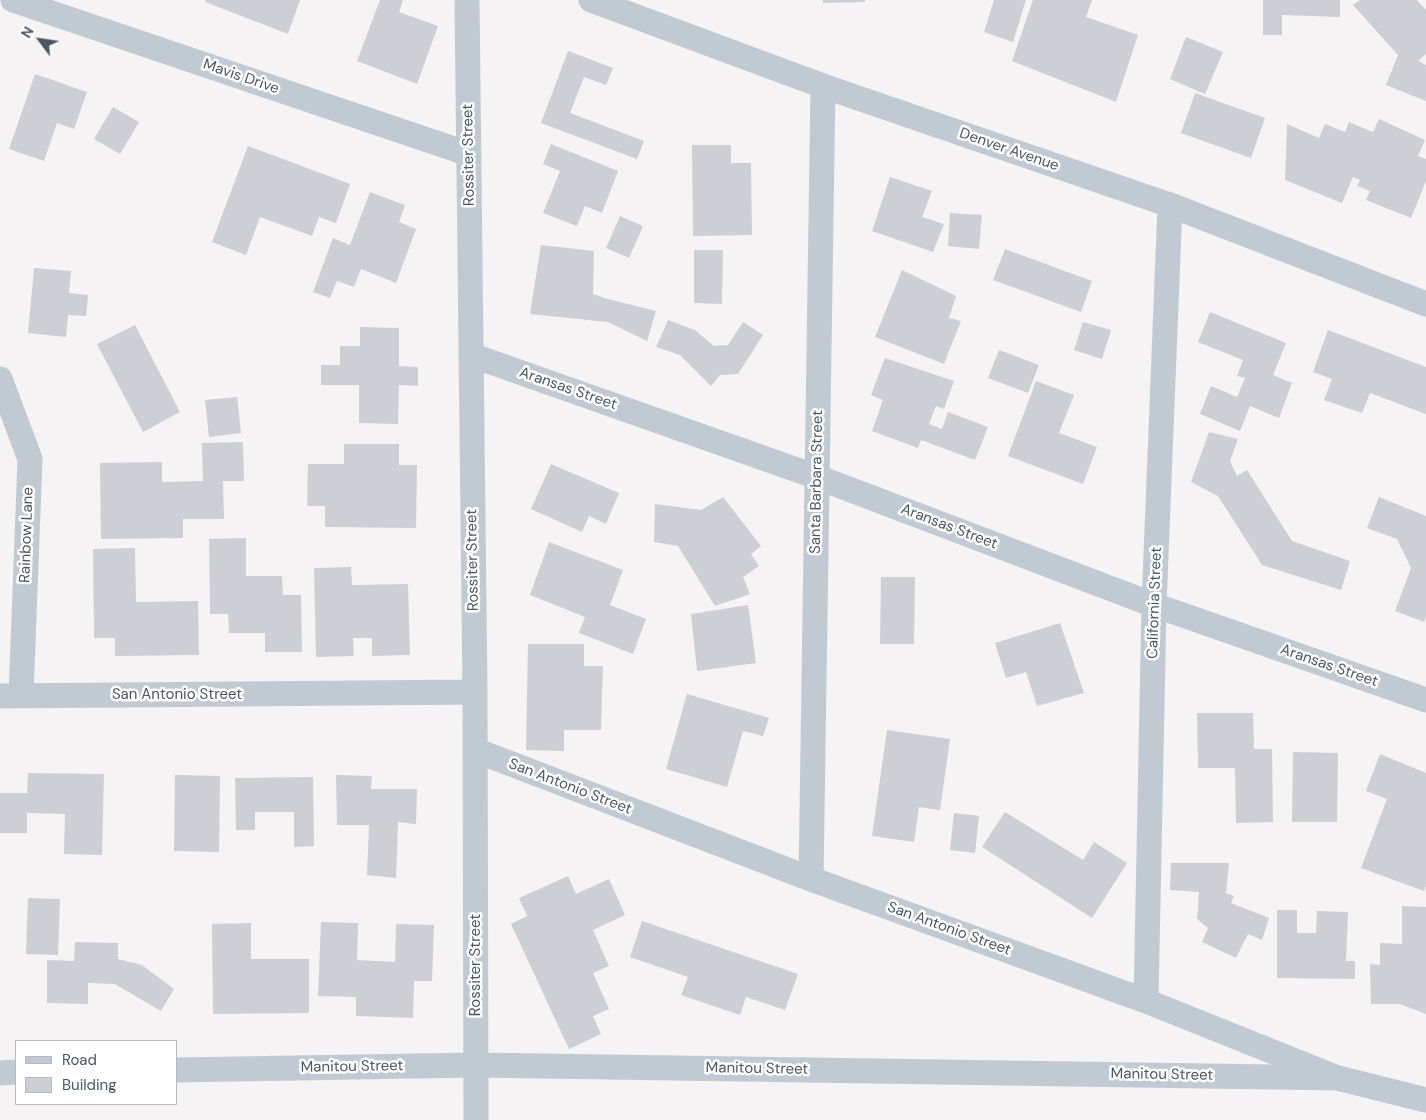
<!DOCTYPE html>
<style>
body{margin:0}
#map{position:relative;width:1426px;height:1120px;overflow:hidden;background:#f5f3f3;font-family:"DM Sans",sans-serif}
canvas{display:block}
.legend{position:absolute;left:15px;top:1040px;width:162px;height:65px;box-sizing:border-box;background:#fff;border:1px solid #b7bbc0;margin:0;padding:6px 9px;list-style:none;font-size:15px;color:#4a5661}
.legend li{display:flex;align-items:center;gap:10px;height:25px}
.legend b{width:25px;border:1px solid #b7bbc0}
.north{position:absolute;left:15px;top:15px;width:50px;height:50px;-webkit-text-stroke:4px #fff;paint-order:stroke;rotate:301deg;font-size:14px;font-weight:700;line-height:20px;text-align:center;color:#4a5661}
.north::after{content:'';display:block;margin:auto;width:18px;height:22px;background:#4a5661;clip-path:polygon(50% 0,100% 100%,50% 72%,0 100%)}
</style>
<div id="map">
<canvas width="1426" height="1120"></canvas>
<ul class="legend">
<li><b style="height:6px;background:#c1cad2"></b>Road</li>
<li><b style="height:14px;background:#cdcfd5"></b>Building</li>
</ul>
<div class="north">N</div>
</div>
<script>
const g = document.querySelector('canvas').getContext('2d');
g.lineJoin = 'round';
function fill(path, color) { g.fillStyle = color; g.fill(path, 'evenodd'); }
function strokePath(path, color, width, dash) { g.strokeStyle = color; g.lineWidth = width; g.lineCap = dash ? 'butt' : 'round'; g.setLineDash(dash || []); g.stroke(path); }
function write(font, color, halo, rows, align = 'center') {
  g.font = font + ' "DM Sans",sans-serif'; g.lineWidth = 5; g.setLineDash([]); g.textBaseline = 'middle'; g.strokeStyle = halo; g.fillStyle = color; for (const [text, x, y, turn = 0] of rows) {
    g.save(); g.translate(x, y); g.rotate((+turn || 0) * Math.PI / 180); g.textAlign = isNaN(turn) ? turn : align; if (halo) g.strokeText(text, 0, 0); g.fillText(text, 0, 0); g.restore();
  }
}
const building = new Path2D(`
 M206,0h94l-12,34 -83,-32z
 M380,0h23l-4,12 39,14 -21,58 -60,-23z
 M823,0h42v2l-42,1z
 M994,0h32l-13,42 -29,-10z
 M1033,0h59l-6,17 52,18 -22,67 -104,-41z
 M1263,0h77v17l-58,-2v20h-19z
 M1360,0h57l9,10v44l-8,7 8,4v36l-40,-16 12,-30 -45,-50z
 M1186,37l37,15 -18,42 -35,-15z
 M568,51l45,17 -7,17 -22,-8 -14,36 74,28 -7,18 -96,-36z
 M35,74l52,18 -13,37 -17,-6 -13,38 -35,-12z
 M1195,93l70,25 -14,40 -70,-25z
 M113,107l26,15 -19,32 -26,-15z
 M1379,119l46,21 -7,16 8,3v22l-15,37 -45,-18 4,-9 -13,-5 3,-6 -7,-3 -11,26 -57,-23 2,-56 32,14 6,-14 20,8 4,-10 24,10z
 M551,144l67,27 -16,42 -17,-7 -8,20 -34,-13 17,-42 -17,-7z
 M692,145h39v18h20l1,72 -59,1z
 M248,146l102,38 -14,39 -17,-6 -7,19 -52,-19 -14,38 -34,-13z
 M890,177l42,14 -10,26 22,7 -11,28 -61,-21z
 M370,192l35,13 -6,17 17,7 -20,54 -35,-14 -7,18 -17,-6 -7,17 -17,-6 20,-54 17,7z
 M950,213l32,2 -3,34 -31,-3z
 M620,216l23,10 -14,32 -23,-10z
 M541,245l53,6 -1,43 15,5 48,12 -9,30 -39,-19 -78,-8z
 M1005,249l87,32 -11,31 -88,-32z
 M694,250h29l-1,54 -28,-1z
 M34,268l37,3 -2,22 19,2 -2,21 -18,-1 -2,22 -38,-4z
 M902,270l54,26 -7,22 12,3 -17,43 -69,-27z
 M1210,312l76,31 -13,32 19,8 -13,35 -29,-12 -10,25 -40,-17 11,-28 26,11 8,-19 -8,-2 6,-16 -45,-18z
 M668,320l27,10 19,16 14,-1 15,-23 20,13 -25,39 -18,1 -9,11 -31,-31 -24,-8z
 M1083,322l28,8 -9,29 -28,-9z
 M135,325l45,87 -37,20 -46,-88z
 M360,327l39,1v38l19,1v19l-19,-1 -1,39 -39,-1v-38h-38v-20h19v-19h20z
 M1328,330l98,37v47l-56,-21 -8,20 -38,-13 8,-21 -19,-7z
 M999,350l40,15 -11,28 -40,-15z
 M885,358l69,23 -10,28 -8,-3 -7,18 13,5 6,-17 40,15 -13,33 -54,-20 -3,8 -46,-17 11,-31 -12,-5z
 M1036,381l38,14 -15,38 38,14 -14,37 -75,-28z
 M237,397l4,36 -32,4 -4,-37z
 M1209,432l29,7 -8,22 7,15 10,-6 45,71 58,20 -9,29 -79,-25 -44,-69 -27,-14z
 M243,442l1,39h-21l1,38h-41v19l-82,1 -1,-76 62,-1v20l41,-1 -1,-38z
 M344,444h55v21h18l-1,63 -91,-1v-21h-18l1,-42h36z
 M551,464l68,29 -13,31 -17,-8 -7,16 -51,-23z
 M723,497l38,49 -10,8 8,12 -16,11 7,17 -35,12 -37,-60 -24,-4 1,-38 46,6z
 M1379,497l47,19v100l-2,6 -29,-11 16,-43 -14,-29 -30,-11z
 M246,538v38h36l1,19h18l1,57h-37v-19h-36l-1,-19h-18l-1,-75z
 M549,542l74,28 -13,35 36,14 -13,35 -54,-21 6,-16 -55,-22z
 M135,548l1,54 62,-1 1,54 -84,1v-18h-21l-1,-89z
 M351,567l1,18 56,-1 2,71 -38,1v-18h-19l1,18 -38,1 -2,-89z
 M881,577h34l-1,67h-34z
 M748,605l8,58 -59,8 -6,-57z
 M1060,623l24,70 -47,13 -11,-34 -20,6 -11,-35z
 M528,644h56v22h19l-2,64h-37v21l-38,-1z
 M687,694l82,24 -6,18 -20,-5 -16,56 -61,-18z
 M1197,713h56l1,36h18l1,73 -37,1 -1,-55h-37z
 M887,730l63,9 -10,71 -21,-3 -5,35 -42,-6z
 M1293,752l45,1 -1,69h-45z
 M1380,754l46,19v113l-2,5 -63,-23 26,-69 -21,-8z
 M28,773l76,1 -2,81 -38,-1 1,-40 -38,-1v20h-27v-40h27z
 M175,775l45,1 -1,76 -45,-1z
 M336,775l36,1 -1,13h46l-1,35 -18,-2 -2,56 -29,-3 2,-50h-32z
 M313,777l1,69 -20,1v-35h-39v18h-19l-1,-52z
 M1005,812l78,48 11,-18 33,21 -35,55 -110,-71z
 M954,813l25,3 -4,37 -25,-3z
 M1171,863h58l-3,30 8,3 -3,7 38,15 -7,22 -14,-6 -12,24 -34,-16 6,-14 -11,-9 2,-27 -29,-2z
 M568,876l8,18 33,-15 16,36 -32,15 16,36 -16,7 16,36 -16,7 8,18 -32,15 -58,-125 16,-8 -8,-18z
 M28,898l32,1 -2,56 -32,-1z
 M1402,906l24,1v107l-26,-10h-29l-1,-40 10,1v-22l22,1z
 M1277,910h20v23h19l1,-22 31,1 -2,49h9v18l-78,-1z
 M642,921l156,53 -13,36 -39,-13 -6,18 -59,-20 7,-18 -58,-20z
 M321,922l37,1 -1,37 38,2 1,-38 38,1 -2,56h-18l-1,37 -57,-2v-19l-38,-1z
 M251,923v36h58v54l-96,1 -1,-90z
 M75,942l43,1v16l24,6 32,24 -13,22 -46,-27 -27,-1v21l-41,-1v-43l27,1z`);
const street = new Path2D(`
 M13,0l456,154
 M467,0l8,692 1,428
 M591,0l232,86 347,119 256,99
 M471,355l346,122 337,128 272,95
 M0,379l30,80 -9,237
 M0,696l475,-4
 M475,750l336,129 335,122 192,77 88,22
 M811,879l12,-793
 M1146,1001l8,-396 16,-400
 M176,1070l300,-5 862,13
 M0,1073l16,-1`);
const streetNames = [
 ["Mavis Drive",241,77,19],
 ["Denver Avenue",1009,150,19],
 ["Rossiter Street",469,155,-91],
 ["Aransas Street",568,389,19],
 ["Santa Barbara Street",817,482,-89],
 ["Aransas Street",949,527,21],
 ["Rainbow Lane",27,535,-88],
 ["Rossiter Street",473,560,-91],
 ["California Street",1155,603,-88],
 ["Aransas Street",1329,666,19],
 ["San Antonio Street",177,695],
 ["San Antonio Street",570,787,21],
 ["San Antonio Street",949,929,20],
 ["Rossiter Street",476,965,-90],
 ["Manitou Street",352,1067,-1],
 ["Manitou Street",757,1069,1],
 ["Manitou Street",1162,1075,1]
];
fill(building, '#cdcfd5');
strokePath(street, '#c1cad2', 25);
write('15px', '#4a5661', '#fff', streetNames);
</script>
